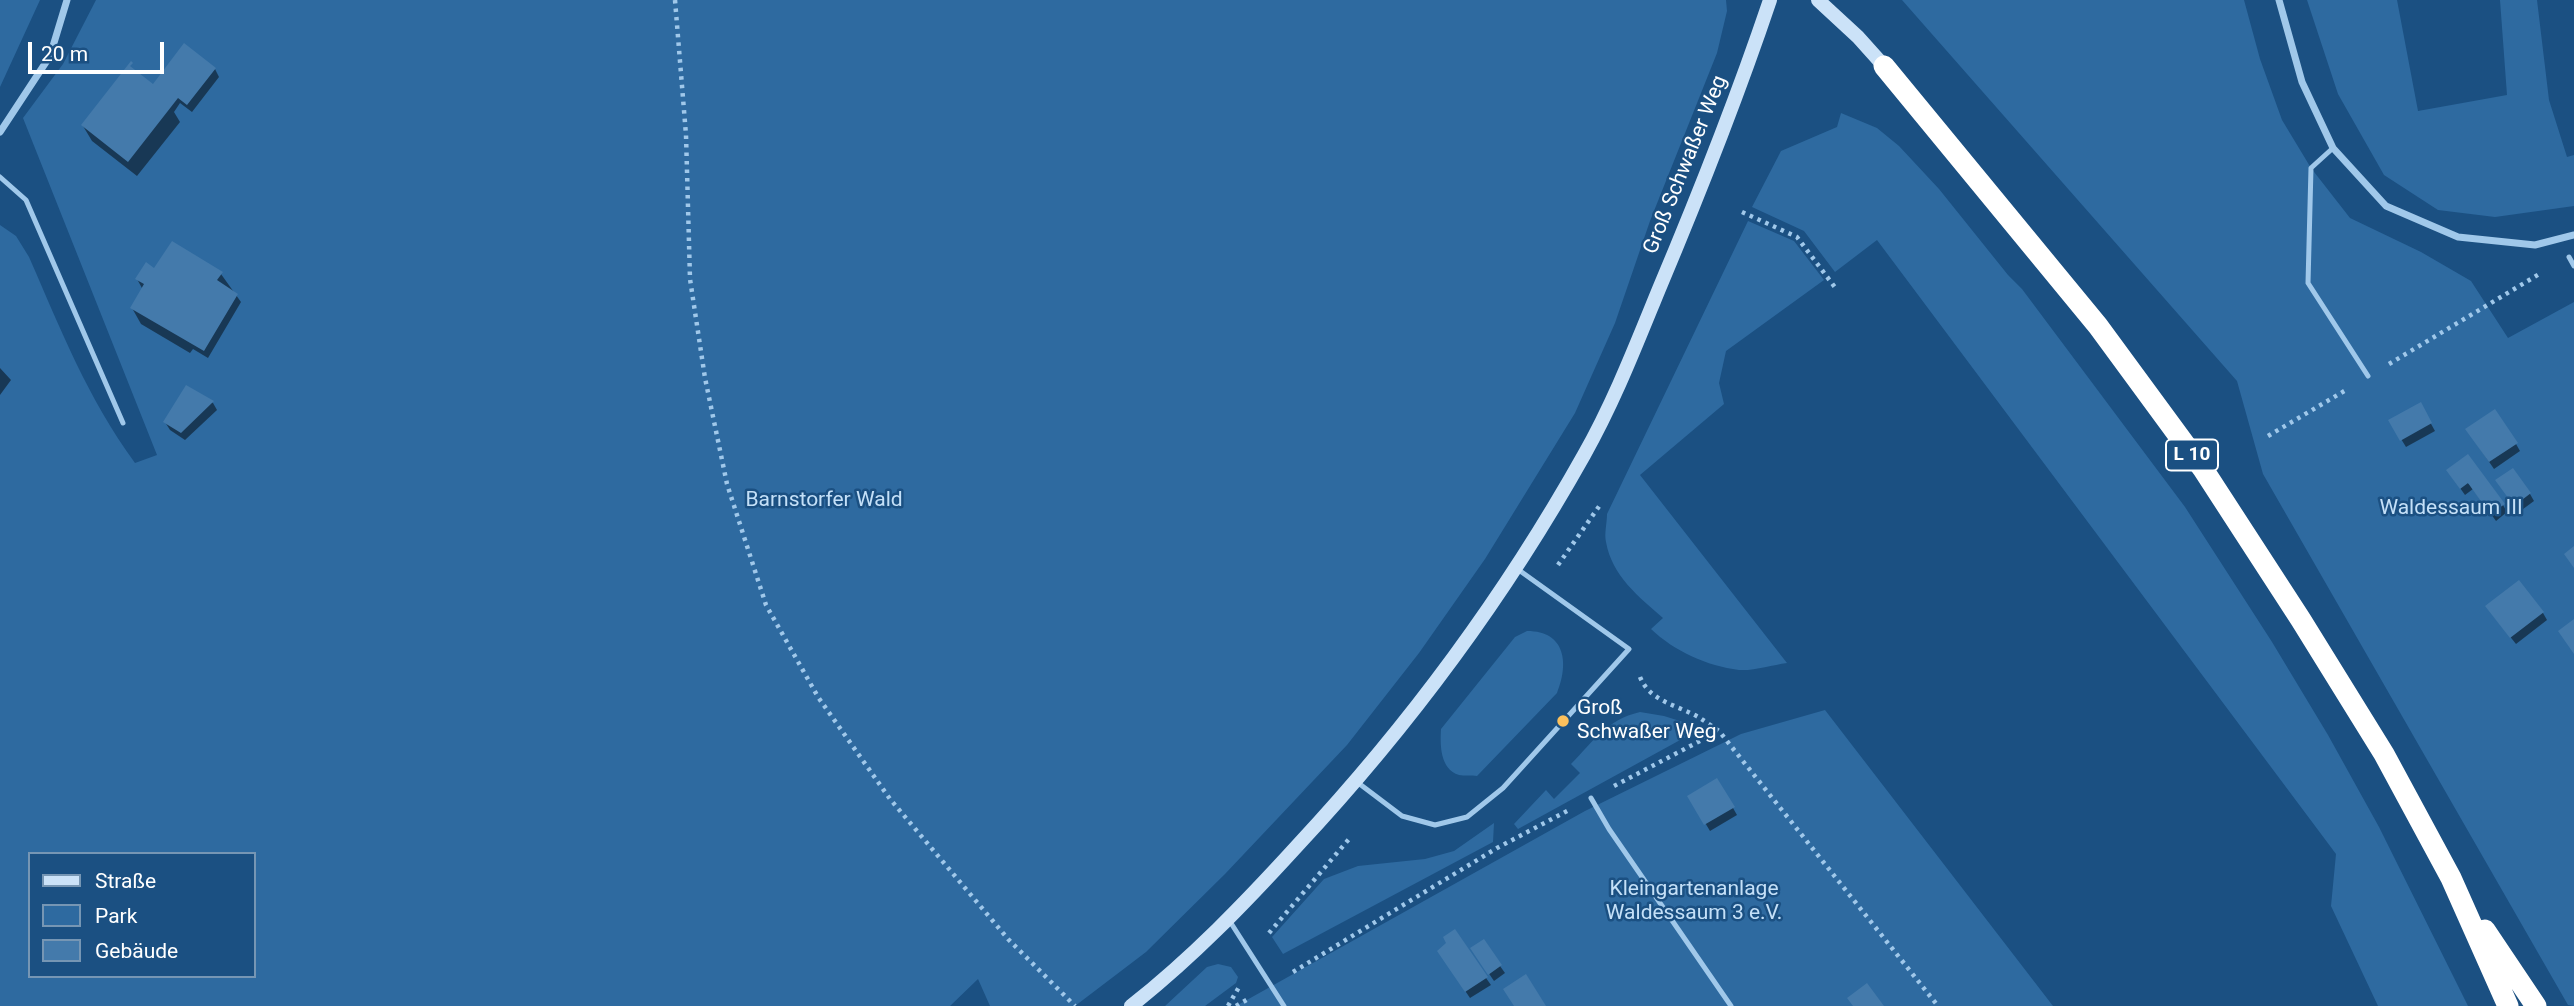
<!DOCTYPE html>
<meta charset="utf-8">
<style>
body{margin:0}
#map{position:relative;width:2574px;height:1006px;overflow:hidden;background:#1b5082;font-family:Roboto,sans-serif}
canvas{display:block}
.legend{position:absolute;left:28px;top:852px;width:228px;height:126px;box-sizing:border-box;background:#1b5082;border:2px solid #7696b4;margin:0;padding:9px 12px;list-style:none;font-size:21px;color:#fff}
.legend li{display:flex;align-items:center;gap:14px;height:35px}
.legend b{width:35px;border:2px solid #7696b4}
.scale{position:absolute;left:28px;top:42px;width:136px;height:32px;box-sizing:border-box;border:4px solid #fff;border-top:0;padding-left:9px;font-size:21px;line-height:24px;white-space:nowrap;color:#fff;-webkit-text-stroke:5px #1b5082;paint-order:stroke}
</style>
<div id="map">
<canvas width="2574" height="1006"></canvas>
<ul class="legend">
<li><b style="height:9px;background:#cbe2f8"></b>Straße</li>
<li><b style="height:19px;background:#2e6aa0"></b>Park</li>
<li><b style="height:19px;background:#447aab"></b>Gebäude</li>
</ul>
<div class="scale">20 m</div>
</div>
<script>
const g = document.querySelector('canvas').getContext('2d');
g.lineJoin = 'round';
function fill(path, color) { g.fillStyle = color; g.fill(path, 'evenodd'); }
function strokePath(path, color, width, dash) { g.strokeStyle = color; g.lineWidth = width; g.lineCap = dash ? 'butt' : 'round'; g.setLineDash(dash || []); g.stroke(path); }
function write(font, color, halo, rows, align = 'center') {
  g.font = font + ' Roboto,sans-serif'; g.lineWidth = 5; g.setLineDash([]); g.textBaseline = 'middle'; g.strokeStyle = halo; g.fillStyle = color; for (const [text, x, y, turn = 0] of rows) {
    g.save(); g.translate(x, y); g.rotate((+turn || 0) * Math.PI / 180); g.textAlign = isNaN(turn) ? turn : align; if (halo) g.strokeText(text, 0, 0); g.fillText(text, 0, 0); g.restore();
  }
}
const green = new Path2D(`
 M0,0h40l-40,87z
 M96,0h1630l1,11 -10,42 -67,168 -35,102 -40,90 -90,146 -66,94 -72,92 -122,129 -79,78 -71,54h-85l-12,-27 -28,27h-950v-781l16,11 13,21c32,73 58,140 106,206l22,-8 -134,-337 40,-54zM30,854h224v122h-224z
 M1902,0h342l16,59 22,61 29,48 39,50 71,34 50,29 37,57 66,-36v704l-6,-1 -305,-531 -26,-93z
 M2307,0h90l21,111 89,-16 -7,-95h37l12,100 18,57 7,-2v51l-79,11 -57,-7 -54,-35 -46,-81z
 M1841,113l36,15 22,18 40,43 69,86 14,14 163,218 87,135 56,93 51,92 89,179h-90l-47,-100 5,-52 -459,-614 -42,32 -31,-41 -52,-24 29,-56 56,-24z
 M1748,221l46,20 30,39 -98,71 -7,32 5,21 -84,71 147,188c-15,2 -33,8 -48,7 -32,-4 -65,-19 -88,-41l12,-11c-24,-21 -51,-42 -57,-76 -2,-8 1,-19 1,-28z
 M1527,631c39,0 42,33 30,62l-80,83c-5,-1 -13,0 -18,-1 -19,-6 -19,-30 -18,-46l74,-92z
 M1825,710l228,296h-817l349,-195 156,-77z
 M1640,712l24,4 38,12 -184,101 -4,-5 32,-34 8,9 26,-26 -9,-9c23,-23 35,-44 69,-52z
 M1494,823l-1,19 -210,112 -11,-17 52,-58 34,-13 67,-7 29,-8z
 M1218,964l13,3 7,10 -2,6 -31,23h-40l42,-39z`);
const shadow = new Path2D(`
 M215,69l4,8 -27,35 -12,-9 -6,9 6,10 -43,54 -45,-35 -9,-15 70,-40z
 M221,274l20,28 -33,56 -15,-9 -3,4 -49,-29 -9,-16 11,-18 -6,-11z
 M0,368l11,12 -11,15z
 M186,387l27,16 4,7 -32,30 -15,-10 -5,-8z
 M2420,404l15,27 -29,16 -16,-26z
 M2472,437l44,7 4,7 -26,18z
 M2448,471l55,34 4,7 -11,9 -23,-32 -8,6z
 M2502,488l28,6 4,7 -15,11z
 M2543,613l4,7 -31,24 -24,-30z
 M1717,780l20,35 -27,16 -21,-35z
 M1477,956l23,10 5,7 -11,8z
 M1443,958l43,20 5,7 -21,13z`);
const building = new Path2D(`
 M184,43l32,25 -29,37 -9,-7 -50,64 -47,-37 50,-64 2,2 -3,3 23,18z
 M172,241l51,31 -6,8 21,14 -34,57 -74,-43 14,-24 -9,-5 11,-17 8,6z
 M186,385l28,16 -33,32 -18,-11z
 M2421,402l11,21 -32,18 -12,-21z
 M2495,409l23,34 -29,19 -24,-33z
 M2468,454l37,50 -15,10 -22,-31 -8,6 -14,-19z
 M2513,468l18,25 -17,13 -19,-26z
 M2574,546v22l-10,-14z
 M2519,580l25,32 -34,26 -25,-32z
 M2574,619v35l-16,-23z
 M1717,778l18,29 -31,18 -17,-29z
 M1455,929l33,48 -23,15 -28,-41 9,-8 -3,-6z
 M1484,939l18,26 -14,10 -18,-27z
 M1526,974l20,32h-32l-11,-17z
 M1867,983l17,23h-31l-6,-8z`);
const path = new Path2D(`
 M675,0l11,135 4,144 15,99 22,106 39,121 52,92 72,102 118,140 67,67
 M1742,212l55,25 40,53
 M2389,364l152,-91
 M2268,436l78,-46
 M1558,565l42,-60
 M1640,677c10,25 38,28 60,41 6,4 13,9 19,13l219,275
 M1614,786l105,-55
 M1269,933l80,-94
 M1293,972l204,-124 72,-38
 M1228,1006l11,-19
 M1236,1006l14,-8`);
const lane = new Path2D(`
 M2333,148l-22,20 -3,115 60,93
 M0,177l26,23 97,223
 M2569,257l5,9
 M1357,782l45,34 33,9 32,-8 36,-29 126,-139 -113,-81
 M1591,798l18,31 122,177
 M1229,920l55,86`);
const street = new Path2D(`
 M2279,0l23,82 31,66 53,58 72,31 77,8 39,-10
 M0,132l50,-76 17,-56`);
const secondary = new Path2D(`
 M1818,0l40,37 26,29
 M1131,1006c61,-48 114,-103 166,-160 110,-118 208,-250 287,-391 30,-53 52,-110 75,-166 40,-95 78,-191 111,-289`);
const highway = new Path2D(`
 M1884,66l214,260 105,143 98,151 83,134 67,124 57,128
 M2485,930l51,76`);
const markers = [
 [1563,721,7,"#fbc05d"]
];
const shields = [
 [2192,455,52]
];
const shieldNames = [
 ["L 10",2192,455]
];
const streetNames = [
 ["Groß Schwaßer Weg",1686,165,-68]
];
const parkNames = [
 ["Barnstorfer Wald",824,501],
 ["Waldessaum III",2451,509],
 ["Kleingartenanlage",1694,890],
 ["Waldessaum 3 e.V.",1694,914]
];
const poiNames = [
 ["Groß",1577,709],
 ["Schwaßer Weg",1577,733]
];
fill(green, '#2e6aa0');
fill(shadow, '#0007');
fill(building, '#447aab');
strokePath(path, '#a0c8ea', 4.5, [3.5, 5]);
strokePath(lane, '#a0c8ea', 5);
strokePath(street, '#a0c8ea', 7);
strokePath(secondary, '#cbe2f8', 14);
strokePath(highway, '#fff', 21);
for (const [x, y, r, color] of markers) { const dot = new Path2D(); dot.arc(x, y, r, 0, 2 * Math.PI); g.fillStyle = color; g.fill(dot); strokePath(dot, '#1b5082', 2.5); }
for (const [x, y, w] of shields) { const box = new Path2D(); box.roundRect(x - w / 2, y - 15.5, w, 31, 5); g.fillStyle = '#1b5082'; g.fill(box); strokePath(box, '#fff', 2); }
write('bold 19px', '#fff', null, shieldNames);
write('21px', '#fff', '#1b5082', streetNames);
write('21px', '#c4e0f8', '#1b5082', parkNames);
write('21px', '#fff', '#1b5082', poiNames, 'left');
</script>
